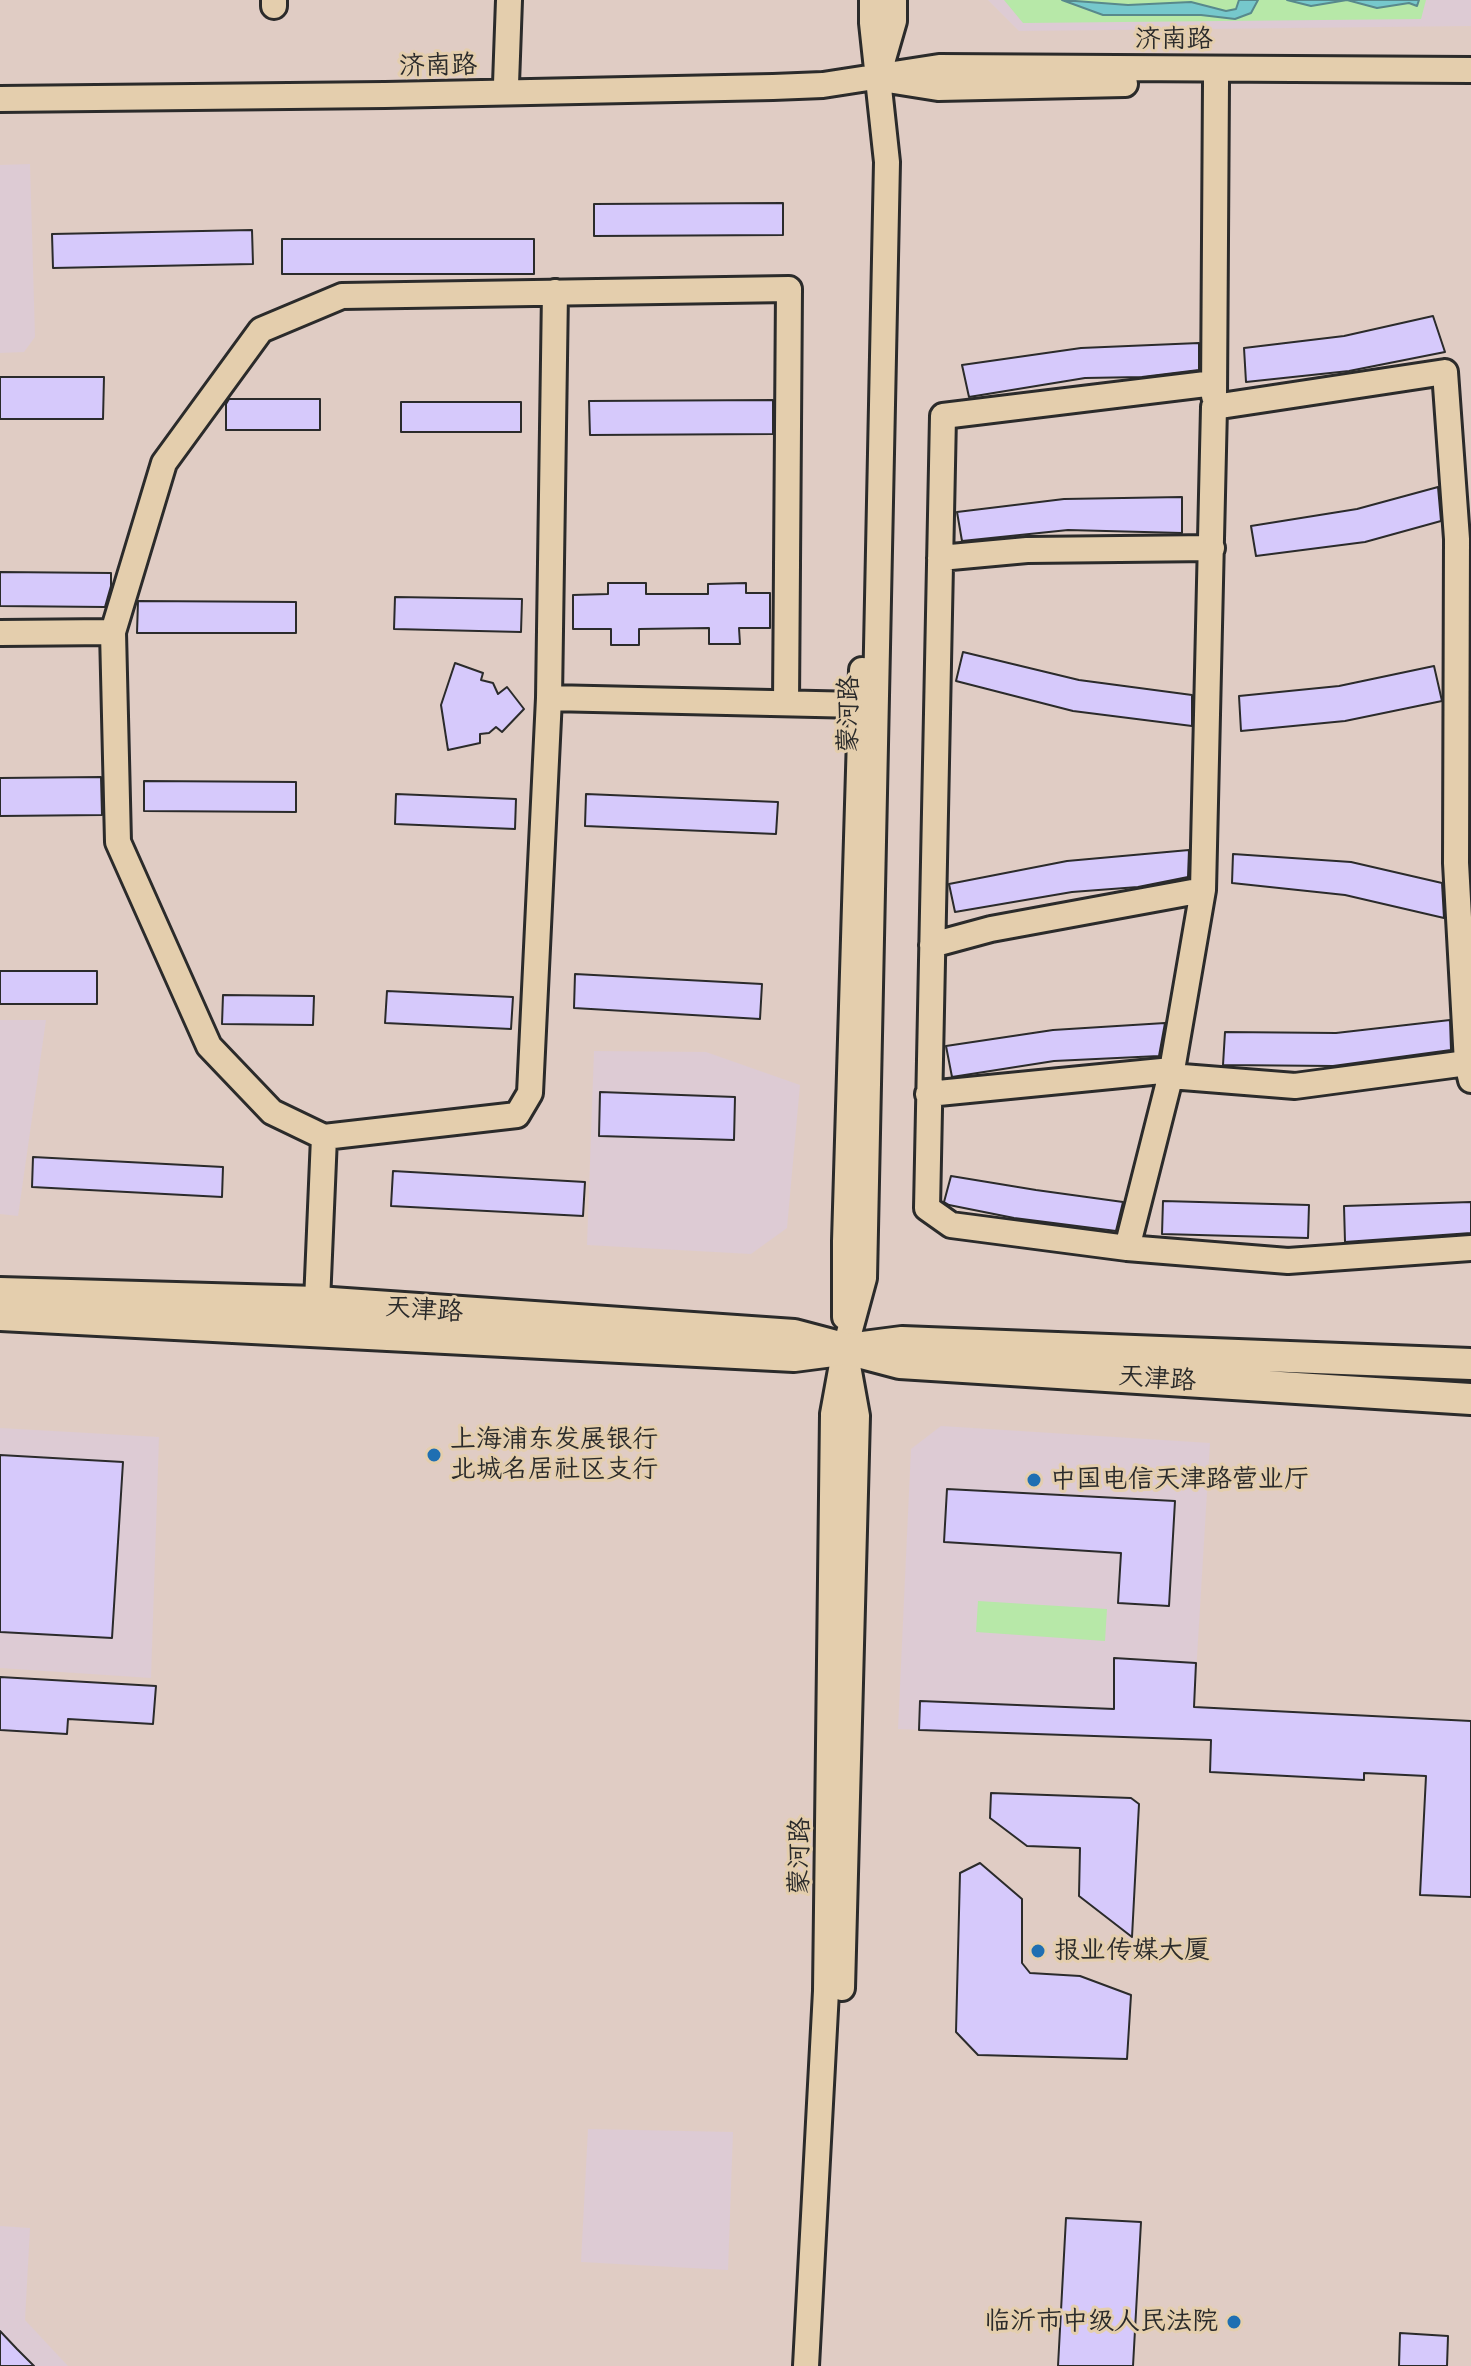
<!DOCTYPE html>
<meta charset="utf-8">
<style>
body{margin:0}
canvas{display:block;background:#e0ccc4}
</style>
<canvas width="1471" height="2366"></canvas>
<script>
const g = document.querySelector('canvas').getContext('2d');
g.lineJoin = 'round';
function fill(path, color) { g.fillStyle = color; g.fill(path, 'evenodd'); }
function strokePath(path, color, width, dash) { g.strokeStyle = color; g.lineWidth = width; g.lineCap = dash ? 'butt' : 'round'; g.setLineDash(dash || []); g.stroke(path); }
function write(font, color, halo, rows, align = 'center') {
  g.font = font + ' "Comic Neue","LXGW WenKai TC",sans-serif'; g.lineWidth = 6; g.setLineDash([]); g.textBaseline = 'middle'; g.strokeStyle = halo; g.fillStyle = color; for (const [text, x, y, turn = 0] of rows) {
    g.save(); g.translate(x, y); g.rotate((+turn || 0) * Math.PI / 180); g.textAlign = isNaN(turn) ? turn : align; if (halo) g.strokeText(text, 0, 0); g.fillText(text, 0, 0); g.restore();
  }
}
const built = new Path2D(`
 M988,0h483v26l-452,5z
 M30,164l5,173 -11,15 -24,1v-188z
 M0,1020h46l-28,196 -18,-2z
 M594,1051l112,1 94,33 -13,143 -36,26 -164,-9z
 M941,1426l269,17 -18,296 -294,-10 13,-280z
 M0,1428l159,9 -8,241 -151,-10z
 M588,2129l145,3 -5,138 -147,-8z
 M0,2226l30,2 -5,92 43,46h-68z`);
const green = new Path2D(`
 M1004,0h422l-5,19 -398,4z
 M978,1601l129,8 -2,32 -129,-9z`);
const water = new Path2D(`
 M1062,0l66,5 63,-3 35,9 10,-2 3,-9h19l-7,13 -16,6 -34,-4h-98z
 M1287,0h132l-2,6 -8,-3 -32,5 -30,-8 -36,6z`);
const building = new Path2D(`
 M783,203v32l-189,1v-32z
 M252,230l1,34 -200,4 -1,-34z
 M282,239h252v35h-252z
 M1433,316l12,36 -96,19 -103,11 -2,-34 100,-12z
 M1199,343v27l-57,7 -57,1 -116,19 -7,-32 119,-17z
 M0,377h104l-1,42h-103z
 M229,399h91v31h-94v-26z
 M773,400v34l-183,1 -1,-34z
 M401,402h120v30h-120z
 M1438,487l3,34 -76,21 -109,14 -5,-30 106,-17z
 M1182,497v36l-114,-3 -106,11 -5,-29 107,-13z
 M0,572l111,1v13l-6,21 -105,-1z
 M608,583h38v11h62v-10l38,-1v10h24v35h-31l1,16h-31v-16l-70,1v16h-28v-16h-38v-34l35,-1z
 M395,597l127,2 -1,33 -127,-3z
 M138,601l158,1v31h-159z
 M963,652l116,28 113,15v31l-119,-15 -117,-30z
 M455,663l28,10 -2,7 12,3 5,11 9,-7 17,22 -22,23 -6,-5 -7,6 -9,1v9l-32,7 -7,-45z
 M1434,666l8,35 -97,20 -104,10 -2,-35 100,-10z
 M101,777l1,38 -102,1v-38z
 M144,781l152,1v30l-152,-1z
 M396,794l120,5 -1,30 -120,-5z
 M586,794l192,8 -2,32 -191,-8z
 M1189,850l-1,27 -50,10 -66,5 -117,20 -6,-28 118,-23z
 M1233,854l118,8 91,21 2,35 -99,-23 -113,-12z
 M0,971h97v33h-97z
 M575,974l187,10 -2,35 -186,-11z
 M387,991l126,6 -2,32 -126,-6z
 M223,995l91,1 -1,29 -91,-1z
 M1450,1020l1,30 -118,16 -110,-1 2,-33 111,1z
 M1165,1023l-6,33 -105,5 -102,16 -6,-31 107,-16z
 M600,1092l135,5 -1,43 -135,-4z
 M33,1157l190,10 -1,30 -190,-10z
 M393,1171l192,11 -2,34 -192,-10z
 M951,1176l85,14 87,12 -7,29 -102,-13 -65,-13 -5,-3z
 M1163,1201l146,4 -1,33 -146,-4z
 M1471,1202v31l-126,9 -1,-36z
 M0,1455l123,7 -11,176 -112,-6z
 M947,1489l228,12 -6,105 -51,-3 3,-50 -177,-11z
 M1114,1658l82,5 -2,44 277,14v176l-51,-2 6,-119 -62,-3v7l-154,-8 1,-32 -292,-10 1,-29 194,8z
 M0,1677l156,9 -3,38 -85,-5 -1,15 -67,-4z
 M991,1793l140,5 8,6 -7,133 -53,-41 1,-48 -53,-2 -37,-28z
 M980,1863l42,36v64l8,10 50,3 51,19 -4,64 -149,-4 -22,-23 4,-159z
 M1066,2218l75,4 -8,144h-75z
 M0,2331l17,18 17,17h-34z
 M1400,2333l48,3 -1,30h-48z`);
const minor = new Path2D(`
 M274,6v-6
 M881,66l13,-45v-21
 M894,81l44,7 187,-4
 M506,84l3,-84
 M0,99l385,-4 388,-8 50,-2 116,-18 532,3
 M555,292l-6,406 -19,395 -13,22 -193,22 -52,-25 -63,-66 -91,-204 -5,-210 51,-169 97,-133 81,-34 447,-7 -3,414
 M1214,396l2,-314
 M940,558l87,-8 185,-2
 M0,633l113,-1
 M549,698l311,7
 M932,945l59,-16 212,-39
 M1170,1076l125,10 172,-23
 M1471,1080l-4,-17 -11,-200 1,-324 -12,-167 -231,35 -11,483 -31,180 -45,178 161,13 183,-13
 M928,1094l244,-24
 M1127,1248l-176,-23 -24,-17 16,-792 271,-33
 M317,1302l7,-165
 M845,1317v-76l17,-571
 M842,1988l15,-572 -9,-50
 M806,2366l20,-375 7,-577 12,-66 19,-70 23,-1116 -15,-139v-23`);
const major = new Path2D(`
 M0,1293l317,9 477,33 106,28 571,36
 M0,1315l794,41 108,-14 569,22`);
const markers = [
 [434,1455,8,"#1f6fb2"],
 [1034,1480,8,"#1f6fb2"],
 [1038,1951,8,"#1f6fb2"],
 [1234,2322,8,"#1f6fb2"]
];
const streetNames = [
 ["济南路",1174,40],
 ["济南路",438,66,-1],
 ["蒙河路",849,714,-89],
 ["天津路",424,1310,4],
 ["天津路",1157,1379,4],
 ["蒙河路",800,1856,-89]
];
const poiNames = [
 ["上海浦东发展银行",450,1440],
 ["北城名居社区支行",450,1470],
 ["中国电信天津路营业厅",1050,1480],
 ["报业传媒大厦",1054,1951],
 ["临沂市中级人民法院",1218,2322,"right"]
];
fill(built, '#ddcbd4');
fill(green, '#b7e8a8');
fill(water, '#76c8cc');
strokePath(water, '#58898c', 2);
fill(building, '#d6c9fb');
strokePath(building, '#2b2b2b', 2);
strokePath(minor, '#2b2b2b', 30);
strokePath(major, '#2b2b2b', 36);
strokePath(minor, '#e4cead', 24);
strokePath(major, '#e4cead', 30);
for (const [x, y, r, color] of markers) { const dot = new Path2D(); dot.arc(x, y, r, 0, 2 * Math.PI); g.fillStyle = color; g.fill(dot); strokePath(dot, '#e4cead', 3); }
write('26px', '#2b2b2b', '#e4cead', streetNames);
write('26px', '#2b2b2b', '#e4cead', poiNames, 'left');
</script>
